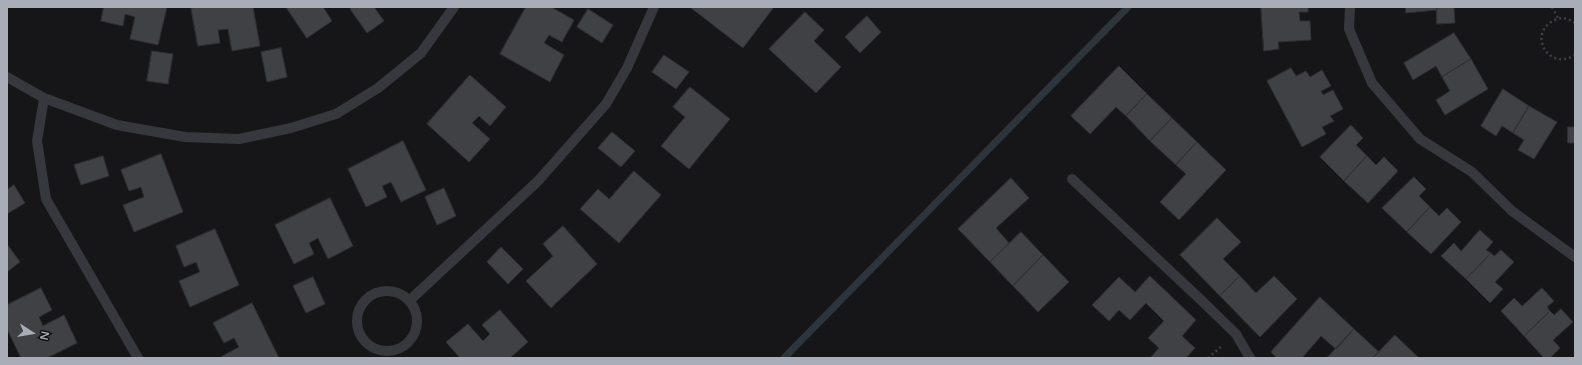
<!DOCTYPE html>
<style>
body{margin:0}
#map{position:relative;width:1582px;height:365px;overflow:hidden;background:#161618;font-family:"Varela Round",sans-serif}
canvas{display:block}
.frame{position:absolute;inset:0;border:8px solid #a8adb8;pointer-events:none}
.north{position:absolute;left:12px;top:313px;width:40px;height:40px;-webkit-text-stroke:3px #111113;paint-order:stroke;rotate:102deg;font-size:11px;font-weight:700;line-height:16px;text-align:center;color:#a8adb8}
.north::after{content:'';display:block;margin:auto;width:14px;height:18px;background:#a8adb8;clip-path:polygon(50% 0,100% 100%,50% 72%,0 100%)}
</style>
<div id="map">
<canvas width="1582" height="365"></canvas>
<div class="frame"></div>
<div class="north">N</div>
</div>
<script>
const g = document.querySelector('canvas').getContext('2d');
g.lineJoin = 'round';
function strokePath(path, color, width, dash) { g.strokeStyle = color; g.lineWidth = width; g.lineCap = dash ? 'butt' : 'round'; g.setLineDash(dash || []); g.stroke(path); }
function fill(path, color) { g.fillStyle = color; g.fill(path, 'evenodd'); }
const stream = new Path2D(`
 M784,358l344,-351`);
const building = new Path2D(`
 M104,7h63l-9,38 -28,-6 5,-22 -10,-3 -2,12 -22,-5z
 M191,7h62l7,39 -28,5 -4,-22 -10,1 2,13 -22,3z
 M286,7h37l9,14 -25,17z
 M352,7h22l10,14 -17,12 -17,-24z
 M526,7h25l23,13 -12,22 -13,-7 -5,8 20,12 -14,27 -50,-28z
 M692,7h82l-31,41 -52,-40z
 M1261,7h47v5h-9l1,9h10l1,19 -33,2 1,7 -15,2z
 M1406,7h31v3l-31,3z
 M1437,7h17l1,16 -18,1z
 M588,9l25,16 -11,18 -25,-16z
 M805,12l19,18 -10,11 27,26 -25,26 -47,-44z
 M867,16l14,16 -21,21 -15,-16z
 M1454,33l17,26 -29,18 -6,-11 -23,14 -9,-17z
 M281,48l6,29 -20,5 -6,-30z
 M152,51l21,3 -5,30 -21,-3z
 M664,55l25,17 -13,17 -24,-17z
 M1471,59l17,30 -43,26 -9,-15 14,-9 -8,-14z
 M1119,66l28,28 -21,22 -10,-9 -26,27 -19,-18z
 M1291,68l5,8 10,-5 4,6 12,-7 9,16 -10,5 2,4 10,-5 10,19 -13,7 4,5 -12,6 4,7 -24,13 -35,-66z
 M470,75l36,32 -16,19 -11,-10 -7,7 18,16 -21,23 -42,-38z
 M690,87l40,32 -41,50 -28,-23 24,-29 -12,-10z
 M1503,89l26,17 -16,27 -11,-7 -6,10 -15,-10z
 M1147,94l25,24 -22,23 -24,-25z
 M1529,106l28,16 -23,37 -16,-9 6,-10 -11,-7z
 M1172,118l25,24 -21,23 -26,-24z
 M1351,125l12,13 -7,7 11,11 -23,25 -24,-24z
 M1568,127h7v16h-7z
 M612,132l23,19 -14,16 -23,-19z
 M403,141l23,49 -25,12 -10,-20 -9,4 5,11 -21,10 -18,-38z
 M1197,142l29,28 -47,50 -19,-18 26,-28 -10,-9z
 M161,154l22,58 -49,20 -11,-27 21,-8 -3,-10 -12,4 -8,-21z
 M103,156l6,20 -28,9 -7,-20z
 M1367,156l9,9 8,-8 14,14 -30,32 -24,-22z
 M634,171l27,24 -42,48 -39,-34 18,-20 11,10z
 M1414,177l12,12 -7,7 11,11 -23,25 -25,-24z
 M1011,178l18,20 -33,30 13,15 -19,19 -32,-33z
 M14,185l11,18 -18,11v-24z
 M444,188l12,28 -19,9 -12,-28z
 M330,198l23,48 -25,13 -10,-21 -9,5 5,11 -20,10 -19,-39z
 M1430,207l9,9 8,-8 14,14 -30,32 -24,-22z
 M1217,218l24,24 -18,17 17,17 -20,20 -40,-41z
 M563,226l34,38 -46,44 -25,-27 27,-25 -10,-12z
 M215,229l24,56 -49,22 -11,-26 21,-9 -4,-10 -12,5 -8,-21z
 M1480,230l13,12 -7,8 5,3 -25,26 -25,-23 13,-13 7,8z
 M1021,232l22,23 -30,31 -23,-24z
 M7,244l13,18 -13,10z
 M501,247l22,22 -15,15 -21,-22z
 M1501,250l13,12 -19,20 8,7 -13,14 -24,-24 25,-26 3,3z
 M1043,255l26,27 -31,30 -25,-26z
 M1150,276l46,44 -14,16 13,12 -9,10h-36l9,-10 -11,-10 16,-17 -18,-18 -16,17 -11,-10 -10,11 -17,-16 27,-28 16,15z
 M1240,276l16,17 18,-17 23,23 -37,38 -40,-41z
 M313,277l12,27 -19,9 -13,-27z
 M41,288l11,22 -13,7 4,9 21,-11 13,28 -30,15h-26l-14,-29v-24z
 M1542,288l12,13 -7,6 3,4 -26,25 -23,-25 13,-13 8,8z
 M1320,297l34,32 -18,20 -15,-13 -19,22h-25l-6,-6z
 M252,303l27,55h-60l20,-11 -5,-9 -10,5 -11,-20z
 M1561,309l12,13 -20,18 7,8 -10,10h-6l-20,-22 26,-25 4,4z
 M500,310l28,32 -18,16h-50l-14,-16 22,-18 15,17 7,-7 -8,-9z
 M1354,329l25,23 -6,6h-46z
 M1395,335l24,23h-46z`);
const path = new Path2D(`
 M1552,7l6,11
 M1575,23c-6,-4 -13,-7 -20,-3 -28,12 -8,52 20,35
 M1208,358l15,-13`);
const service = new Path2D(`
 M1350,7l-1,22 23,54 48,56 52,33 40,39 63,46
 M7,77l37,21 73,27 68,12 54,2 52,-11 45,-14 42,-26 43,-35 33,-46
 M44,98l-7,43 9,58 92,159
 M1072,179l129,121 35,34 14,24
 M357 321a30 30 0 1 1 60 0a30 30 0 1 1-60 0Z
 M409,301l129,-120 68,-77 21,-36 27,-61`);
strokePath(stream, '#2c353c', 7);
fill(building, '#404145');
strokePath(building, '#303034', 1);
strokePath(path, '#3d3f44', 2.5, [2, 3]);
strokePath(service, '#37383d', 10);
</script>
